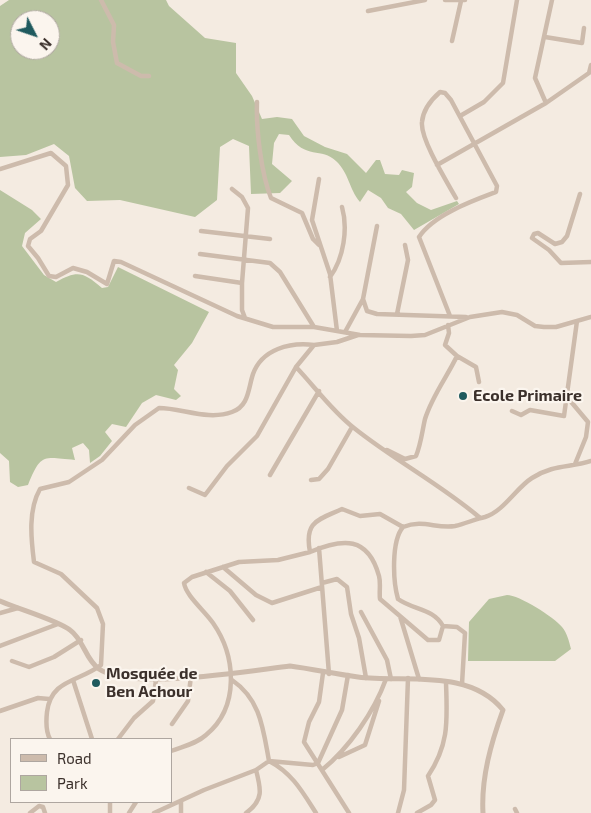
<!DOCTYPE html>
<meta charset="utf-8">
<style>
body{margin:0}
#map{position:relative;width:591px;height:813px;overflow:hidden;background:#f4ebe1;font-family:"Exo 2",sans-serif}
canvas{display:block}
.legend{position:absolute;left:10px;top:738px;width:162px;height:65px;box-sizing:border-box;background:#fbf5ee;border:1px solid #aea6a0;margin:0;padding:6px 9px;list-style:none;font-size:15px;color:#3b302b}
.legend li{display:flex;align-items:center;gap:10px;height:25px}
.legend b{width:25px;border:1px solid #aea6a0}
.north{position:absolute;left:10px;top:10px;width:50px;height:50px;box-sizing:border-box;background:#fbf5ee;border:1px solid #aea6a0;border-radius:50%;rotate:131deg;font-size:14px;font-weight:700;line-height:20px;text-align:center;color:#3b302b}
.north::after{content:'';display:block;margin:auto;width:18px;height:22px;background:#1f5a5e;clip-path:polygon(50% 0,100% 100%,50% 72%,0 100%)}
</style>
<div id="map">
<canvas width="591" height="813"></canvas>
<ul class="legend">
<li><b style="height:6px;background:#cdbbac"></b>Road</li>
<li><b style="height:14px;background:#b8c4a0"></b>Park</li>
</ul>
<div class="north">N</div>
</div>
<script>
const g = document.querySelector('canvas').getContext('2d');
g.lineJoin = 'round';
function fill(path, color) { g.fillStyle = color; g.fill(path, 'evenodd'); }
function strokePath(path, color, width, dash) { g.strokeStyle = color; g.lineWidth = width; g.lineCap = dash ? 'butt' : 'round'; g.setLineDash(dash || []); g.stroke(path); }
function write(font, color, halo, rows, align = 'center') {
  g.font = font + ' "Exo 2",sans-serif'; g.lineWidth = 4.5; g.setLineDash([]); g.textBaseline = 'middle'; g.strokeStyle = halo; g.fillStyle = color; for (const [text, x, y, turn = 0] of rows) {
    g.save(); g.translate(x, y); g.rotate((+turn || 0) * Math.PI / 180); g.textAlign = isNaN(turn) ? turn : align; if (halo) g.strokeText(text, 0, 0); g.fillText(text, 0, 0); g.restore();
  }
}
const green = new Path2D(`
 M9,0h157l3,6 36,32 31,5v30l16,23 10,23 15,-2 15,2 12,17 21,11 22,7 19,19 10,-13h4l5,14 14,1 3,-5 12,3 -2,14 -6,5 11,11 14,7 26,-9 2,3 -45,26 -13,-16 -13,-6 -7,-10 -13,-8 -8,12c-11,-13 -11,-29 -24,-41 -14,-14 -31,-1 -47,-26l-10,-1 -5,9 -2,21 20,17 -12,12 -29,1 -2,-48 -16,-7 -13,8 -3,53 -22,17 -75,-17 -33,1 -12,-13 -6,-32 -15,-12 -28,11 -26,2v-151zM20,20h30v30h-30z
 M0,190l32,20 9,9 -16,14 -3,13 22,29 12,7c22,-12 27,-10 46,6l6,-1 10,-20 91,45 -17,31 -18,22 4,5 -4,19 7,7 -5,4 -20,-5 -14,8 -16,24 -14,-3 -7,8 7,9 -12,15 -10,7 -1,-13 -6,-7 -11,5 3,12c-32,-3 -34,-7 -47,25l-10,2 -8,-5 -1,-21 -9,-8z
 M507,595c12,0 47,22 55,32 5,6 7,14 9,22l-16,12h-87l1,-39 20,-23z`);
const minor = new Path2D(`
 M101,0l13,25 -1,17 4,21 24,13h8
 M445,0h20
 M368,11l57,-11
 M545,37l37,6 2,-15
 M452,41l9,-40
 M257,102c-1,27 4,71 14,96l31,15 11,26 6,6
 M546,103l-11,-25 17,-78
 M460,116l24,-14 19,-19 14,-83
 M437,165l109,-62 43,-30 2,-8
 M0,169l51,-16 15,13 2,19 -27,46 -11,8 -2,7 10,12 11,18 7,1 17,-9 14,4 20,12 7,-23 7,1 116,54 36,11h41l46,8 51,1 14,-1 45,-18 32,-5 15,3 18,11 9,1h12l35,-10
 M319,179l-7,41 18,54 7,57
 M232,189l10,8 6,11 -6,75v27l3,8
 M580,194l-13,42 -5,6 -7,2 -17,-11 -4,1 -2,4 17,12 12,13 30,-1
 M201,231l69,8
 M200,254l70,9 10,9 34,55
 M195,276l47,7
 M330,277c14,-19 18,-49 12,-70
 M363,299l4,12 10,3 89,3
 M397,314l11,-54 -3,-15
 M450,316l-31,-79c14,-22 53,-36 77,-45l1,-6 -46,-86 -6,-7 -5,-1c-8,7 -17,18 -18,30 -2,17 25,60 34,76
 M448,325l1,8 -4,12 12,11 19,11 3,15
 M345,332l18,-33 14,-73
 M296,367c19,20 36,44 58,61 40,32 86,56 125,89
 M567,397l21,25 -2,15 -11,27
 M512,411l9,4 9,-5 34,6 13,-95
 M387,450l18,9 11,-3c5,-12 6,-24 9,-37 7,-23 22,-42 32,-63
 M270,475l49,-84
 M311,480l8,-1 9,-10 24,-42
 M189,488l16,7 22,-29 30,-30 39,-69 18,-22 23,-3 21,-7
 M319,548l10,126
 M310,552c33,-14 58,-16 69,24 2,7 0,16 1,23l48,41h11l4,-14c-10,-18 -30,-16 -45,-27 -5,-17 -7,-58 5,-72 20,-8 33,2 52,-1 10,-2 20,-7 30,-9 19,-6 31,-29 47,-39 22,-14 38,-10 59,-17
 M223,567l33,28 16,8 50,-16
 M206,572l24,19 23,29
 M322,583l15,-4 10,8 4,27 8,24 7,40
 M361,612l26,48 4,19
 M0,613l18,-5
 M400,616l19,63
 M443,626l14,1 8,6 -3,51
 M0,646l58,-22
 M12,661l17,6 25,-10 27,-17
 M323,673l-4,29 -10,20 -5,20 45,71
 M73,680l19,59
 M232,680c29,20 31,49 37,81 23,12 33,30 47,52
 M0,711l38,-13 11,1
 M172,724l16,-23 3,-25
 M50,739c-4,-7 -4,-18 -3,-27 4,-33 32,-30 54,-47l2,-41 -6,-16 -36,-34 -27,-12c-3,-24 -6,-52 6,-73l29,-7 33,-22 33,-35 24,-17c23,0 49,13 73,4 17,-6 16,-23 21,-38 9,-25 37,-32 61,-29
 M118,739l16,-21 19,-17 3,-21
 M171,751c13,-5 25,-7 35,-16 34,-28 30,-79 7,-112 -8,-12 -27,-27 -29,-40l8,-6 47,-15 39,-2 32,-8c-6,-31 8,-32 32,-43l18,7 20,-2 23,13
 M339,757l26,-12 14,-44
 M318,763l24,-53 6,-35
 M322,770c27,-22 52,-58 64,-91
 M181,801v12
 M515,809l2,4
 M30,813l9,-7 4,1 2,6
 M110,813v-11
 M129,813l7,-11
 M154,813l50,-23 52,-20 13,-9 44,4 5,-2
 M246,813c18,-13 15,-24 10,-43
 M398,813l6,-23 4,-112
 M417,813l14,-8 4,-5 -7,-24c22,-33 19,-57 18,-94`);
const tertiary = new Path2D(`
 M0,601c18,8 57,19 70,29 14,10 15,29 29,39 32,22 149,2 191,-3 23,3 45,8 68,11 47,6 111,-9 145,33 -12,33 -22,68 -20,103`);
const markers = [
 [463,396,5,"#1f5a5e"],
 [96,683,5,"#1f5a5e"]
];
const poiNames = [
 ["Ecole Primaire",473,396],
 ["Mosquée de",106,674],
 ["Ben Achour",106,692]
];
fill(green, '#b8c4a0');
strokePath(minor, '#cdbbac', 4.5);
strokePath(tertiary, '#cdbbac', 5);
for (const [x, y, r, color] of markers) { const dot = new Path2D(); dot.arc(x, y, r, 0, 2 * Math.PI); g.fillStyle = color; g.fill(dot); strokePath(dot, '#fbf5ee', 2); }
write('bold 16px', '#3b302b', '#fbf5ee', poiNames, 'left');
</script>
